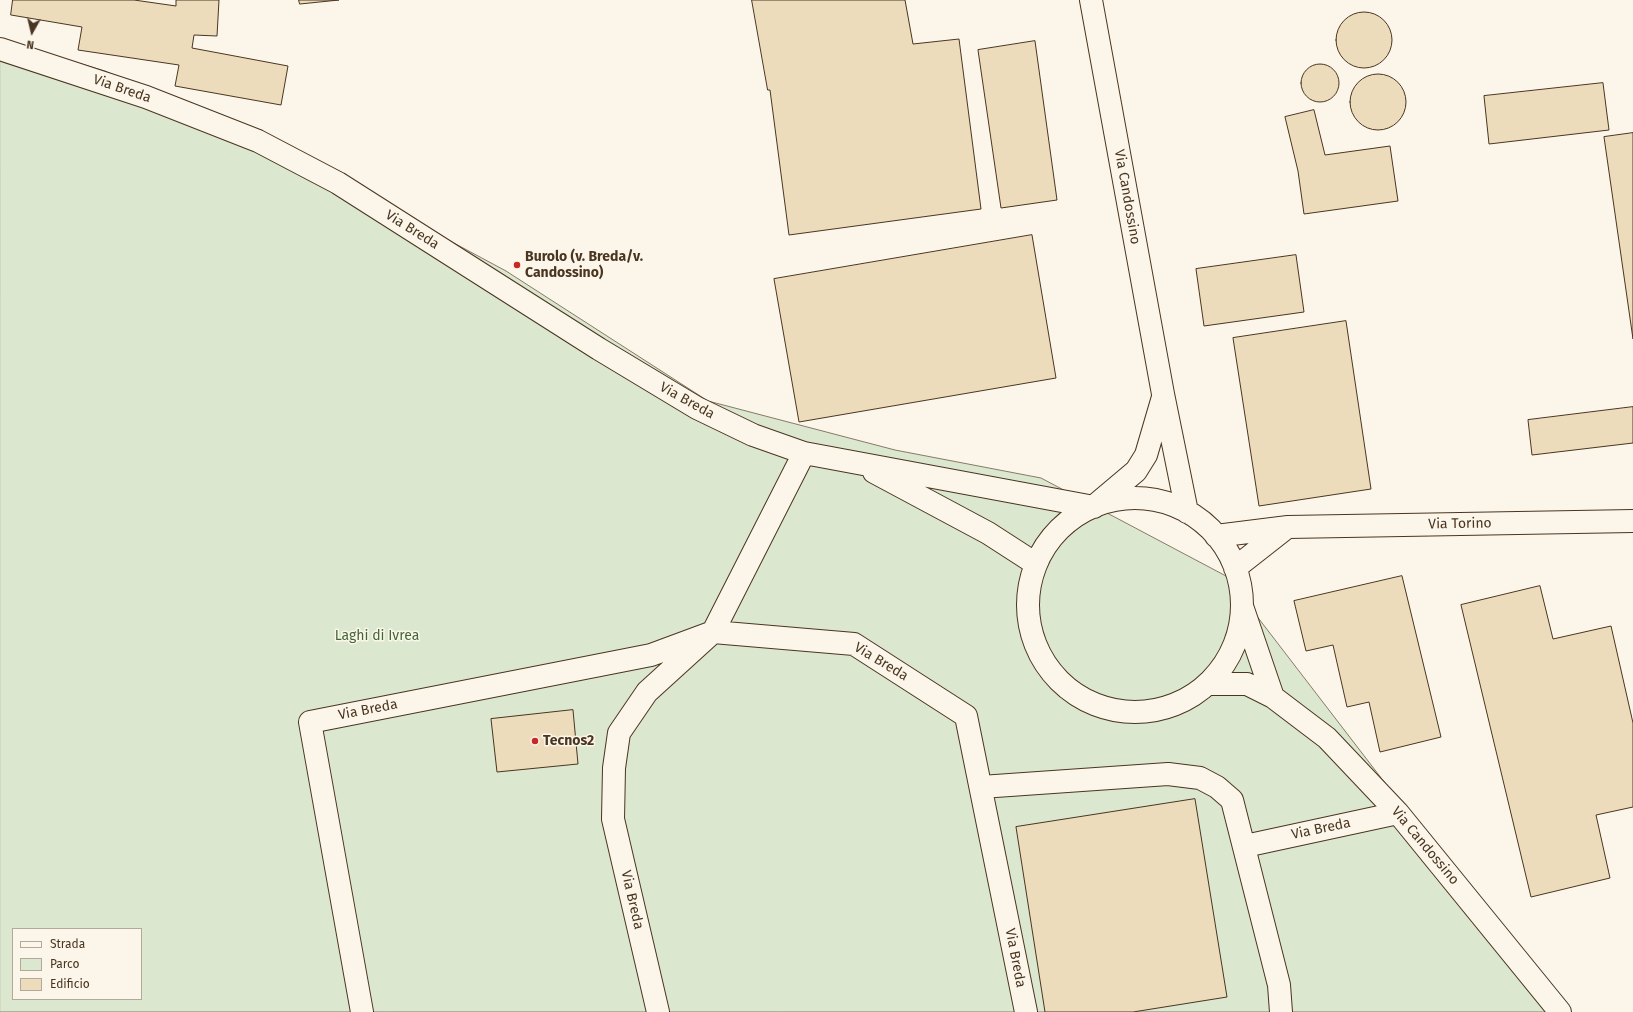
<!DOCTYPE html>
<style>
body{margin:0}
#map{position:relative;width:1633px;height:1012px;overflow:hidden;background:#fbf6e9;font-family:"Fira Sans",sans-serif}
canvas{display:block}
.legend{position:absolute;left:12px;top:928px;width:130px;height:72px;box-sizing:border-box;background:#fbf6e9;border:1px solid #b4a999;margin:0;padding:5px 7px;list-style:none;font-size:12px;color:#4a3520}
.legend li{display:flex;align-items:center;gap:8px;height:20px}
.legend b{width:20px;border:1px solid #b4a999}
.north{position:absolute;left:12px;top:12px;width:40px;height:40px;-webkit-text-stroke:3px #fbf6e9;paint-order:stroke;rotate:188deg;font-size:11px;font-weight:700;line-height:16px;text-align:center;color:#4a3520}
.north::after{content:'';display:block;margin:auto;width:14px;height:18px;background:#4a3520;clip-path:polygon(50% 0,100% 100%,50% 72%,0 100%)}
</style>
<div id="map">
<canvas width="1633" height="1012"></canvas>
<ul class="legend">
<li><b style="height:5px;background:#fbf6e9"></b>Strada</li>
<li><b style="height:11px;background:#dce7d0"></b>Parco</li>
<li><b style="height:11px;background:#ecdcbc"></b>Edificio</li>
</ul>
<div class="north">N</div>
</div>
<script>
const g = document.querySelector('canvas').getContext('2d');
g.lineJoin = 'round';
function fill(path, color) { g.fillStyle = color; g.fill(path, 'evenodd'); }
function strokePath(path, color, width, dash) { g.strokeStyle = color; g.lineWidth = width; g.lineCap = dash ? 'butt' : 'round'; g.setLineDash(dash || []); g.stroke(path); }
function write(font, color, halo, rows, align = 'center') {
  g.font = font + ' "Fira Sans",sans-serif'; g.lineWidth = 3; g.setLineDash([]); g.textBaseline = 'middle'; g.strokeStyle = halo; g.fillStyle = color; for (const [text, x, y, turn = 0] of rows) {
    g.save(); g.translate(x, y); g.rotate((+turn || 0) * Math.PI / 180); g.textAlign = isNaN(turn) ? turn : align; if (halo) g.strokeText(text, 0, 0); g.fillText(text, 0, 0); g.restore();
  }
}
const green = new Path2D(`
 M0,40l105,31 146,63 255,137 202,130 187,49 146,28 185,98 265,345 76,91h-1567zM13,929h128v70h-128z`);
const building = new Path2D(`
 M13,0h121l42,6v-6h43l-2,36 -23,-1 -2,13 96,18 -7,39 -106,-19 4,-21 -101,-15 4,-23 -71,-12z
 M299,0h40l-39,4z
 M752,0h153l8,44 46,-5 22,170 -192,26 -19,-145h-2z
 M1336 40a28 28 0 1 1 56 0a28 28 0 1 1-56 0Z
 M1035,41l22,159 -56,8 -23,-158z
 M1301 83a19 19 0 1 1 38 0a19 19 0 1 1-38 0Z
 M1350 102a28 28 0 1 1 56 0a28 28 0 1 1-56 0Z
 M1603,83l6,47 -120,14 -5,-48z
 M1314,110l11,45 65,-9 8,55 -94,13 -6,-43 -13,-54z
 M1633,133v206l-29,-202z
 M1032,235l24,143 -257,44 -25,-143z
 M1296,255l8,57 -100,14 -8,-57z
 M1346,321l25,168 -112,17 -26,-168z
 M1633,407v36l-101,12 -4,-35z
 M1402,576l39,161 -61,15 -11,-50 -22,5 -14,-62 -27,6 -12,-50z
 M1540,586l13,53 58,-13 22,97v84l-37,8 14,63 -79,19 -70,-292z
 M573,710l5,54 -81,8 -6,-53z
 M1195,799l32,198 -94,15h-88l-29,-185z`);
const minor = new Path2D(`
 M1091,0l72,394 24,118
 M0,49l146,48 112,44 80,42 261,166 98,59 56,27 51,18 290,54
 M874,472l114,61 48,31
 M1028 605a107 107 0 1 1 214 0a107 107 0 1 1-214 0Z
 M1098,503l38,-32 10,-16 17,-58
 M1216,536l72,-9 345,-6
 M1235,568l51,-40
 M1243,609l30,88
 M1207,684h40l26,13 54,41 71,75 162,199
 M981,787l187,-13 32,4 17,9 15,13 47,185 2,27
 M1245,846l153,-33
 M362,1012l-52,-290 341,-67 62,-23 141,12 112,72 60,296
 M658,1012l-45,-193 1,-51 5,-35 28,-41 66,-60 91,-179`);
const markers = [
 [517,265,4,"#c62828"],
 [535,741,4,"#c62828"]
];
const streetNames = [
 ["Via Breda",122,89,19],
 ["Via Candossino",1127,197,80],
 ["Via Breda",412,230,32],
 ["Via Breda",687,401,29],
 ["Via Torino",1460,524,-1],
 ["Via Breda",881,662,31],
 ["Via Breda",368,710,-11],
 ["Via Breda",1321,829,-12],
 ["Via Candossino",1425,846,50],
 ["Via Breda",632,900,77],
 ["Via Breda",1015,958,79]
];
const poiNames = [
 ["Burolo (v. Breda/v.",525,257],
 ["Candossino)",525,273],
 ["Tecnos2",543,741]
];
const parkNames = [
 ["Laghi di Ivrea",377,636]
];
fill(green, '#dce7d0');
strokePath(green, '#887966', 1);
fill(building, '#ecdcbc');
strokePath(building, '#4a3520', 1);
strokePath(minor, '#4a3520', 24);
strokePath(minor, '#fbf6e9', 22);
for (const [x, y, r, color] of markers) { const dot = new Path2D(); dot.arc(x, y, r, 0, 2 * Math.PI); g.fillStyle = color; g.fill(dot); strokePath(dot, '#fbf6e9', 1.5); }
write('14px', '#4a3520', '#fbf6e9', streetNames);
write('bold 14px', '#4a3520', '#fbf6e9', poiNames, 'left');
write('14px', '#436837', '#fbf6e9', parkNames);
</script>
